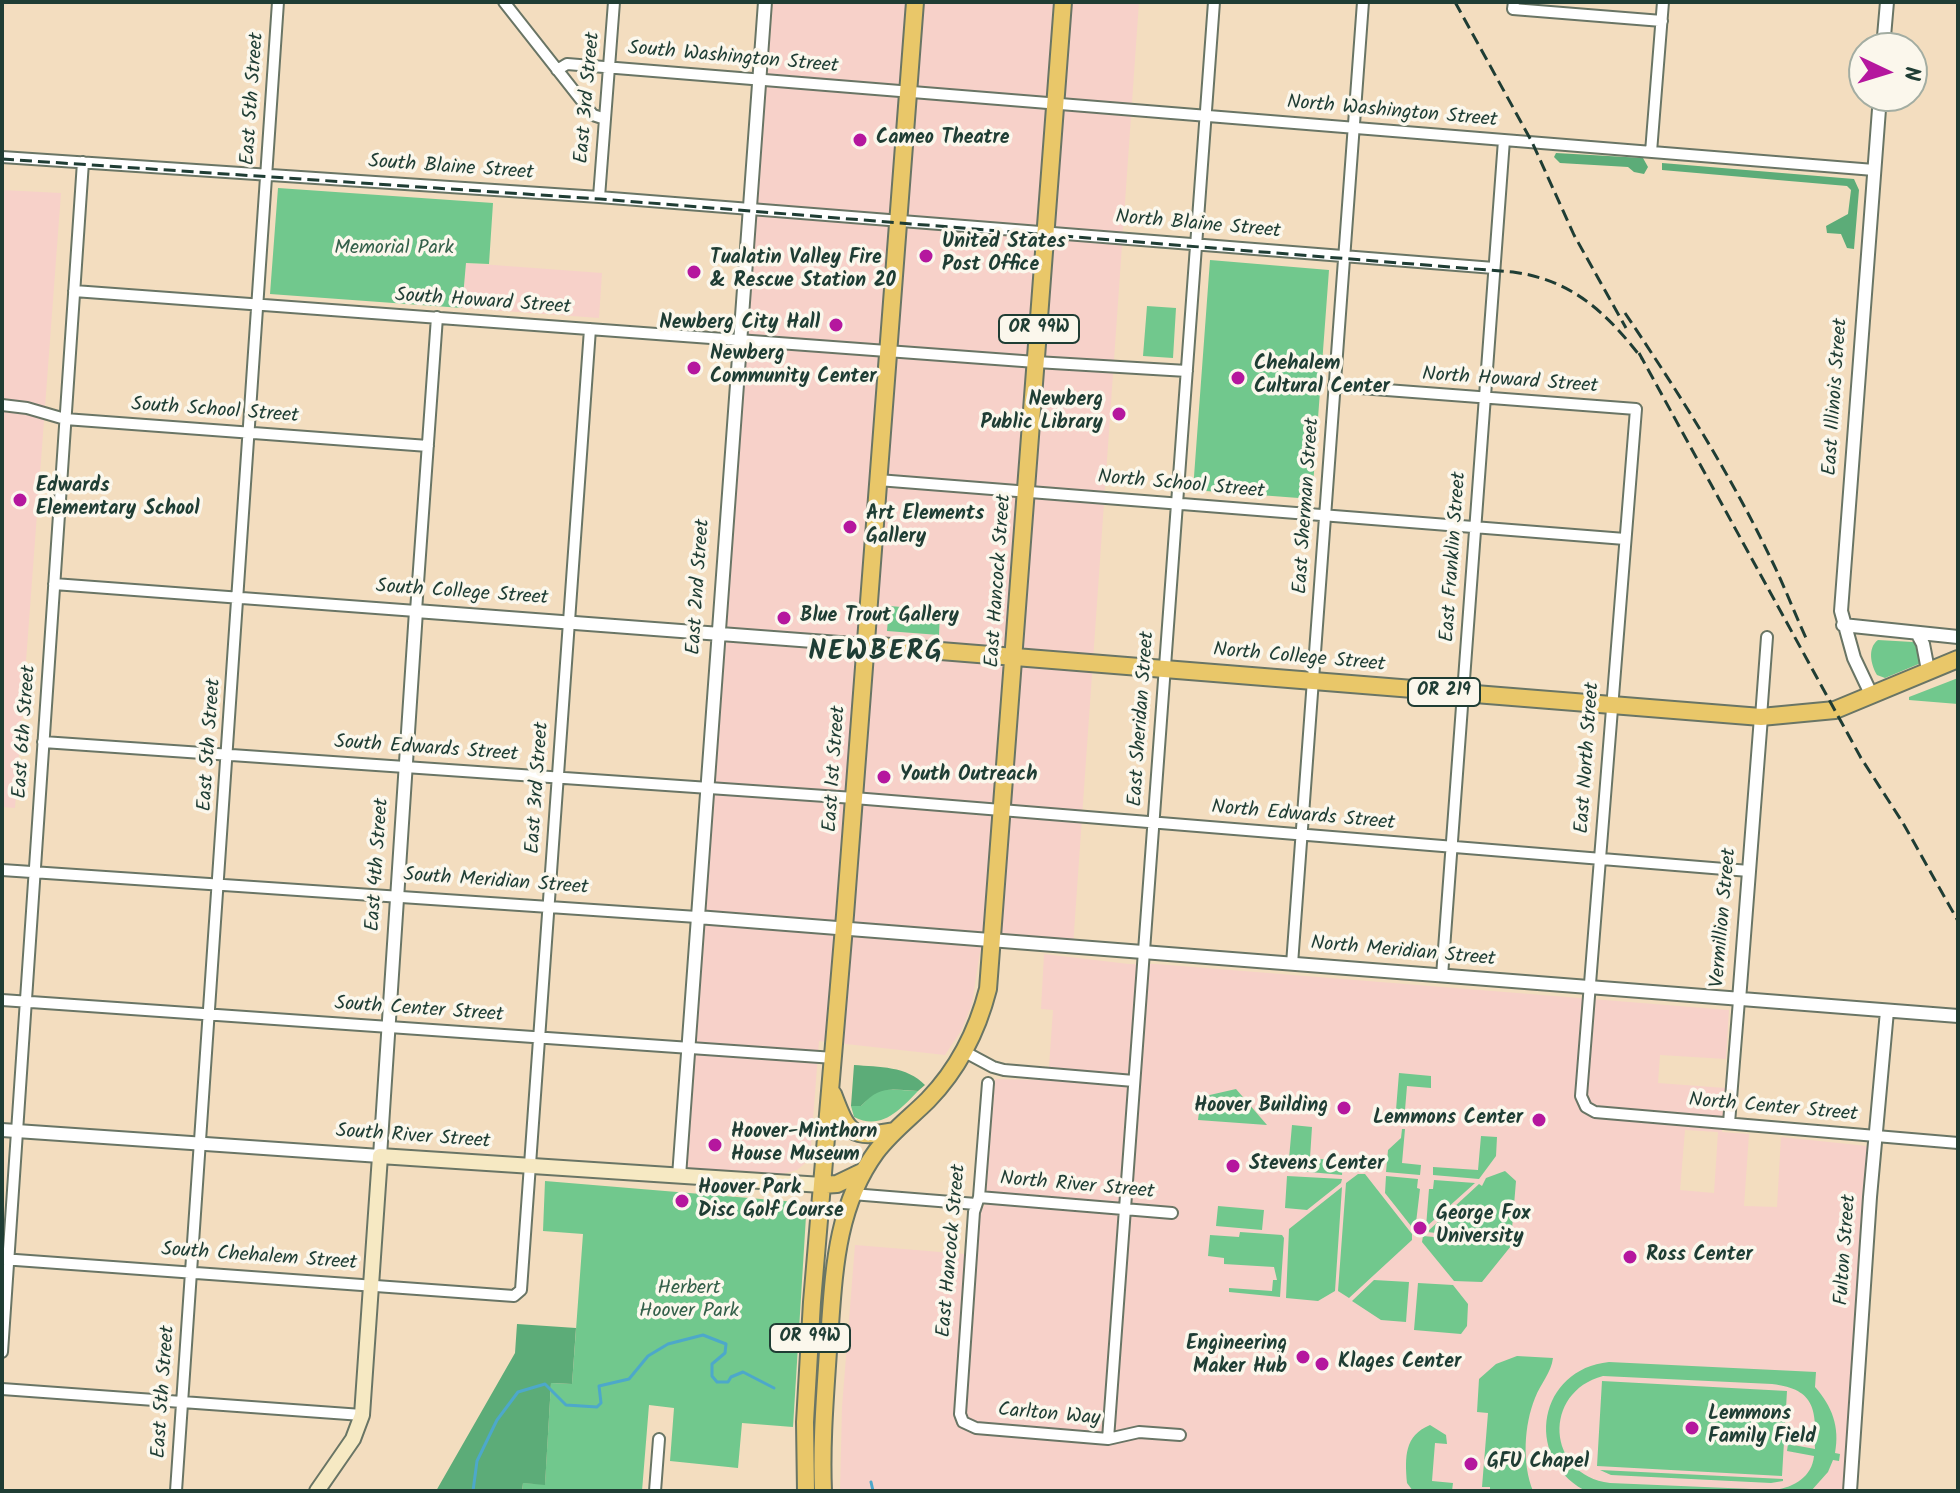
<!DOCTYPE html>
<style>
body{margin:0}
#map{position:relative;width:1960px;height:1493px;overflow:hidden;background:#f3ddbf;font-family:Kalam,sans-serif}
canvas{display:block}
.frame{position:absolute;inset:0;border:4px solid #1f3d34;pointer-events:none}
.north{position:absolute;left:1848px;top:32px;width:80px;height:80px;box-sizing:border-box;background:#fbf7ec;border:2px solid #a3ada2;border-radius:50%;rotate:94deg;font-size:22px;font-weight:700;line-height:32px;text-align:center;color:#1f3d34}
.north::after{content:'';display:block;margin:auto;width:28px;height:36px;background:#b5179e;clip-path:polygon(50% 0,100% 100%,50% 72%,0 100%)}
</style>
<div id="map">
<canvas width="1960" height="1493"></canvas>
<div class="frame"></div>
<div class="north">N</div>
</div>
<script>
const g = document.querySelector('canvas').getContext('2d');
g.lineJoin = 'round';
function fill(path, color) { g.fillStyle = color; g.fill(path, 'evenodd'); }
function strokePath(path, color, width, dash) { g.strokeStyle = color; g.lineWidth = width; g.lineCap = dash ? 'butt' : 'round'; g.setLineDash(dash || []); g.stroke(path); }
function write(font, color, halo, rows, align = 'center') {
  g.font = font + ' Kalam,sans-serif'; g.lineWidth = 7; g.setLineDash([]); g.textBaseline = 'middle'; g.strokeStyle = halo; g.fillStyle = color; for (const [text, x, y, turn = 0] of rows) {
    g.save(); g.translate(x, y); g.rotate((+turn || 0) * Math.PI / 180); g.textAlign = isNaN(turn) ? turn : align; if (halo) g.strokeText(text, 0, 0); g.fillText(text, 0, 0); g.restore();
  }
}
const built = new Path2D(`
 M773,2h366l-66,944 -62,-6 -31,12 -8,52 -11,27 -16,24 -126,-14 -9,118 -13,11 -41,11 -77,-5z
 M2,190l59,3 -46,615 -13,-1z
 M466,263l136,10 -3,45 -137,-10z
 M1044,954l85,10h27l573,46 -3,49 -66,-4 -2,28 67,5 -3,44 27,2 -5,72 33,1 4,-70 86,9 -24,345h-1003l2,-84 13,-162 122,10 3,-44 5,-6 10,-126 53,1 5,-70 -12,-1zM1685,1130l33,2 -4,61 -34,-3z`);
const green = new Path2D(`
 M278,188l215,15 -4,61 -23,-1 -4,45 -192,-14z
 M1210,260l119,10 -17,229 -119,-9z
 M1147,306l29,2 -3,50 -30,-2z
 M889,606l51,4 -1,25 -52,-4z
 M1878,640l35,2 4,2 4,19 -36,15 -8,-3c-6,-10 -10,-27 1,-35z
 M1958,678v26l-49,-4v-3z
 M1399,1073l32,3v12l-24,-2 -3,36h-9z
 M884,1089l34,2c-18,19 -37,40 -64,26l-3,-11h10l12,-13z
 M1236,1089l31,36 -69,-5 3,-23z
 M1292,1125l20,2 -2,31 33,3 -1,14 -54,-5z
 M1402,1129h3l-3,34 19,2 -1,10 -34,-3 2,-22 13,-12z
 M1481,1136l16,1 -1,19 -17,23 -46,-4v-8l45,3z
 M1505,1171l11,10 -5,60 -84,-9 52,-48 3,2 4,-8z
 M1358,1174h7l47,60v6l-63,58 -11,-7 8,-108z
 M1287,1176l55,3 -1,4 -34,27 -22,-2z
 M1386,1176l32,3 -1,9 3,1 -5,42 -30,-38z
 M1434,1180l41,3 -49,44 3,-38h4z
 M545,1181l252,21 6,4 3,10 -13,211 -51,-4 -4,45 -68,-7 4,-53 -25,-3 -7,86h-120l1,-8 22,1 6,-101 21,1 11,-150 -40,-3z
 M1342,1187l-7,104 -17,10 -32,-3 3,-69z
 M1218,1206l46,4 -2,20 -46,-4z
 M1240,1232l42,3 2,3 -4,59 -51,-5v-4l43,3 1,-11h4l-3,-13 -50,-3v-6l-16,-2 2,-21 29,2z
 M1423,1236l87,8 1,2 -29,36 -28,-1 -32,-39z
 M1374,1280l35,2 -3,40 -25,-2 -29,-19z
 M1418,1283l35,2 15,19 -1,22 -6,8 -47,-4z
 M1517,1356l36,2c-2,15 -12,25 -18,40 -11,27 -13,66 -2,93h-43v-4h-8l6,-74 -11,-1 2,-33 17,-15z
 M1609,1362l207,10 -1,15c17,19 25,40 20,66l5,1 -1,7 -6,-1 -5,12 -17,19 -227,-1c-61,-34 -45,-121 25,-128zM1603,1376l169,8c45,5 44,28 43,65l-27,-5 -1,7 27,5c-2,21 -20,31 -39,34l-165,-7c-64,-8 -68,-91 -7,-107z
 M1602,1381l185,10 -5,85 -185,-10z
 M1430,1425l16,10 1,9 -12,-1 -3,38 21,2 -1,8h-39l-6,-8c-2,-26 -3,-47 23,-58z
 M1600,1470l183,9v2l-12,2 -160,-8z`);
const forest = new Path2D(`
 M1556,153l87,5 5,9 -4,7 -10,-2 -6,-5 -68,-4 -6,-6z
 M1662,163l192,16 5,11 -5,59 -7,-1 -6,-14 -14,-1 -1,-7 22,-12 3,-24 -4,-4 -185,-16z
 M854,1065c25,2 53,1 71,20l-7,6c-27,-1 -37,-7 -57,15h-10z
 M517,1324l59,4 -4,56 -21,-1 -6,102 -22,-2 -1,8 -34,-2 -1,2h-51l79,-138z`);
const stream = new Path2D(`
 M871,1482l2,9
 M473,1491l4,-30 20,-41 21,-28 27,-8 21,21 31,2 4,-4 -2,-17 30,-7 19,-23 20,-12 35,-9 23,9 -1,9 -13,11v12l5,6h11l3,-5 12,-5 31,16`);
const minor = new Path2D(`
 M504,2l89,113 12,4
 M1514,2l-1,7 149,12
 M557,70l10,-6 1307,106
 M1651,152l12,-150
 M2,157l597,40 895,71
 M599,197l15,-195
 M74,291l962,71 151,9
 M1334,386l302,23 -55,687 5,11 9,5 363,31
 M2,405l25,3 38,11 363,27
 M878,480l747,59
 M54,584l362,27 21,-294
 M1761,717l6,-80
 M43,742l811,56 895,73
 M2,870l695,47
 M1292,964l71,-962
 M1442,976l62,-836
 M2,1000l832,58
 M965,1052l28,15 11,3 130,11
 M988,1083l-9,114 -5,15 -14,202 3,8 13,6 132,11 31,-7 41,3
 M1729,1123l10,-123
 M852,1194l124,10
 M979,1197l193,16
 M2,1259l512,37 7,-6 69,-961
 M2,1352l81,-1190
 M2,1389l360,26
 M1108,1439l106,-1437
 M176,1491l102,-1489
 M655,1491l4,-52`);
const tertiary = new Path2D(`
 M1883,48l4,-46
 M1843,625l115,12
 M1917,633l6,11 5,26
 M1872,696l-18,-38 -13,-47 39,-515
 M697,917l1261,99
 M1739,1000l22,-283
 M2,1130l378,26 36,-545 450,34
 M679,1176l86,-1174
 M1850,1491l20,-294 17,-186`);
const secondary = new Path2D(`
 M317,1491l36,-52 9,-24 18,-259 442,29`);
const primary = new Path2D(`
 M866,645l895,72 74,-7 123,-51
 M833,1094c15,40 18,45 61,37
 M822,1185l15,-1 27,-13
 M806,1491l-1,-69 7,-120 33,-387 70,-913
 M823,1491c-2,-47 2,-94 5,-140 6,-70 5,-140 48,-199 15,-20 35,-35 52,-52 31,-32 49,-68 60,-111l75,-987`);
const rail = new Path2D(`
 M1455,2l77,140 42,93 52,93
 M2,159l598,40 913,73c60,8 95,42 130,88
 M1625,313c53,79 105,160 146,246 13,26 23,53 35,79
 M1639,353l222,405 42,65 55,98`);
const markers = [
 [860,140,8,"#b5179e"],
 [926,256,8,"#b5179e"],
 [694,272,8,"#b5179e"],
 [836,325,8,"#b5179e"],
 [694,368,8,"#b5179e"],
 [1238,378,8,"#b5179e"],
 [1119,414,8,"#b5179e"],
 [20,500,8,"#b5179e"],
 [850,527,8,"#b5179e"],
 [784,618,8,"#b5179e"],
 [884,777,8,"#b5179e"],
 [1344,1108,8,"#b5179e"],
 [1539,1120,8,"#b5179e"],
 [715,1145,8,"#b5179e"],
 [1233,1166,8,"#b5179e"],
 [682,1201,8,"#b5179e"],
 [1420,1228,8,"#b5179e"],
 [1630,1257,8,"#b5179e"],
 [1303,1357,8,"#b5179e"],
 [1322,1364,8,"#b5179e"],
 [1692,1428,8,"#b5179e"],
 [1471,1464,8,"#b5179e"]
];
const shields = [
 [1039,329,80],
 [1444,692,72],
 [810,1338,80]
];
const shieldNames = [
 ["OR 99W",1039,329],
 ["OR 219",1444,692],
 ["OR 99W",810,1338]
];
const streetNames = [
 ["South Washington Street",733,59,5],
 ["East 3rd Street",589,98,-85],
 ["East 5th Street",254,99,-86],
 ["North Washington Street",1392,113,5],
 ["South Blaine Street",451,169,4],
 ["North Blaine Street",1198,226,5],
 ["South Howard Street",483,303,4],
 ["North Howard Street",1510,382,4],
 ["East Illinois Street",1837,397,-86],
 ["South School Street",215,412,4],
 ["North School Street",1181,486,5],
 ["East Sherman Street",1308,506,-86],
 ["East Franklin Street",1455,557,-86],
 ["East Hancock Street",1000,581,-86],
 ["East 2nd Street",700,587,-86],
 ["South College Street",462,594,4],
 ["North College Street",1299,659,5],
 ["East Sheridan Street",1143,719,-86],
 ["East 6th Street",26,732,-86],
 ["East 5th Street",211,745,-86],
 ["South Edwards Street",426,750,4],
 ["East North Street",1589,758,-86],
 ["East 1st Street",836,769,-86],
 ["East 3rd Street",539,788,-86],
 ["North Edwards Street",1303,817,5],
 ["East 4th Street",379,865,-86],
 ["South Meridian Street",496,883,4],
 ["Vermillion Street",1725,918,-85],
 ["North Meridian Street",1403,953,5],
 ["South Center Street",419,1011,4],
 ["North Center Street",1773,1109,5],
 ["South River Street",413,1138,4],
 ["North River Street",1077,1187,5],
 ["Fulton Street",1847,1250,-86],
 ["East Hancock Street",953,1251,-85],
 ["South Chehalem Street",259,1258,4],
 ["East 5th Street",165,1392,-86],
 ["Carlton Way",1049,1416,5]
];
const poiNames = [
 ["Cameo Theatre",876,140],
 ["United States",942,244],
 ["Post Office",942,267],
 ["Tualatin Valley Fire",710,260],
 ["& Rescue Station 20",710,283],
 ["Newberg City Hall",820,325,"right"],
 ["Newberg",710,356],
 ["Community Center",710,379],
 ["Chehalem",1254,366],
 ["Cultural Center",1254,389],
 ["Newberg",1103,402,"right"],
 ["Public Library",1103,425,"right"],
 ["Edwards",36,488],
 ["Elementary School",36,511],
 ["Art Elements",866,516],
 ["Gallery",866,539],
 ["Blue Trout Gallery",800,618],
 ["Youth Outreach",900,777],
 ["Hoover Building",1328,1108,"right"],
 ["Lemmons Center",1523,1120,"right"],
 ["Hoover-Minthorn",731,1134],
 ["House Museum",731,1157],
 ["Stevens Center",1249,1166],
 ["Hoover Park",698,1190],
 ["Disc Golf Course",698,1213],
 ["George Fox",1436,1216],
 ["University",1436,1239],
 ["Ross Center",1646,1257],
 ["Engineering",1287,1346,"right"],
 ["Maker Hub",1287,1369,"right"],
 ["Klages Center",1338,1364],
 ["Lemmons",1708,1416],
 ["Family Field",1708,1439],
 ["GFU Chapel",1487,1464]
];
const parkNames = [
 ["Memorial Park",394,250],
 ["Herbert",689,1290],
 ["Hoover Park",689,1313]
];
const districtNames = [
 ["NEWBERG",876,654]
];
fill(built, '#f7d1c9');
fill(green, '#71c88d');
fill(forest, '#5cac78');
strokePath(stream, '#4da8ca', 3);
strokePath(minor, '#697565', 14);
strokePath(tertiary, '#697565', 16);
strokePath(secondary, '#697565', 18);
strokePath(primary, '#697565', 20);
strokePath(minor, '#fff', 10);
strokePath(tertiary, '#fff', 12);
strokePath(secondary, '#f6e9c3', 14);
strokePath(primary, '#e9c769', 16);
strokePath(rail, '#1f3d34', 3, [12, 6]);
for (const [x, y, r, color] of markers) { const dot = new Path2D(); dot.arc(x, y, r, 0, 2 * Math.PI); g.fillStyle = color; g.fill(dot); strokePath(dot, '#fbf7ec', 3); }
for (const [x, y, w] of shields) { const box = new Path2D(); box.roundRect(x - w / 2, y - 14, w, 28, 6); g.fillStyle = '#fbf7ec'; g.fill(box); strokePath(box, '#1f3d34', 2); }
write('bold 18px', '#1f3d34', null, shieldNames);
write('20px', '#1f3d34', '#fbf7ec', streetNames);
write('bold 20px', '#1f3d34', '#fbf7ec', poiNames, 'left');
write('20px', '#34604a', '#fbf7ec', parkNames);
g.letterSpacing = '2px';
write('bold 28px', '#1f3d34', '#fbf7ec', districtNames);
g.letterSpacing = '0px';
</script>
